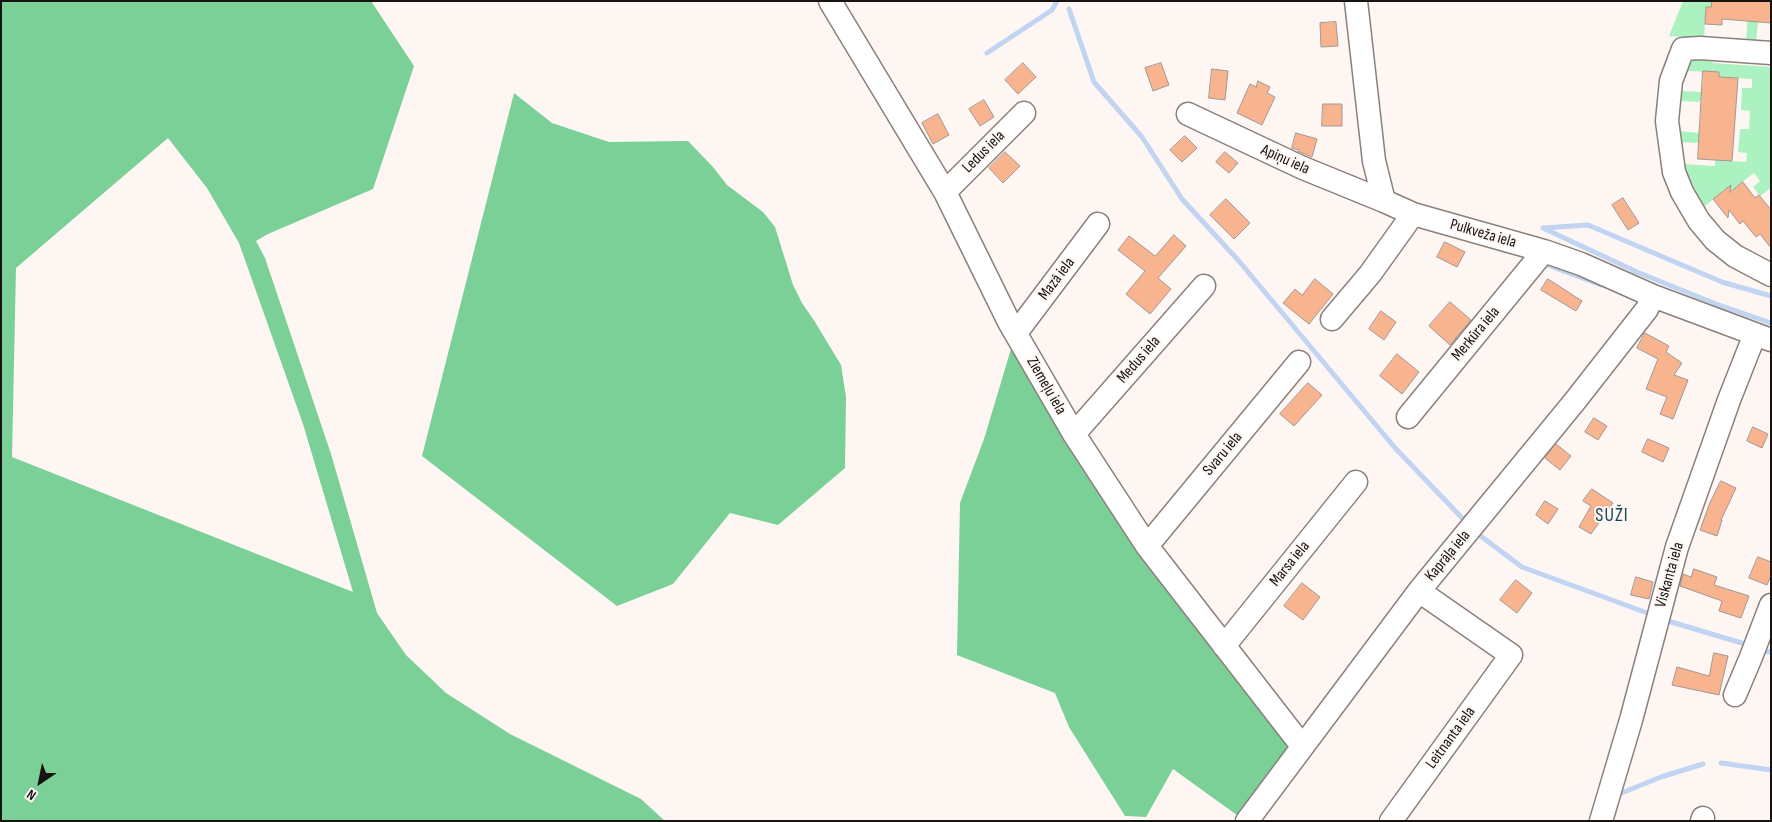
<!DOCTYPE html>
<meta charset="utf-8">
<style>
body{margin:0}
#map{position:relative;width:1772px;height:822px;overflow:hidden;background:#fef6f3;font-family:"Sofia Sans Condensed",sans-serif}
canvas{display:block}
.frame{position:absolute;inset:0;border:2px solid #171311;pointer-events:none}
.north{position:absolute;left:15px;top:757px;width:50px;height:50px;-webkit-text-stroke:4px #fef6f3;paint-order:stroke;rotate:214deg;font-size:14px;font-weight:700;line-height:20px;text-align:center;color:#171311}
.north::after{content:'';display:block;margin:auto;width:18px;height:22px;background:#171311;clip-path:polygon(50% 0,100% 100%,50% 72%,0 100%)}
</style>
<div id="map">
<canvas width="1772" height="822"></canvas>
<div class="frame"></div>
<div class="north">N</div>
</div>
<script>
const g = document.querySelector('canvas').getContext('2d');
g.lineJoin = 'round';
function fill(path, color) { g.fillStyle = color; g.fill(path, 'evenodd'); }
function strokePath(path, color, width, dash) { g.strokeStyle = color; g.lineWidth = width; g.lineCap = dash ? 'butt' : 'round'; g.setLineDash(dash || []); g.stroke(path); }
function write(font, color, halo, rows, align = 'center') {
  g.font = font + ' "Sofia Sans Condensed",sans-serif'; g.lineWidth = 4; g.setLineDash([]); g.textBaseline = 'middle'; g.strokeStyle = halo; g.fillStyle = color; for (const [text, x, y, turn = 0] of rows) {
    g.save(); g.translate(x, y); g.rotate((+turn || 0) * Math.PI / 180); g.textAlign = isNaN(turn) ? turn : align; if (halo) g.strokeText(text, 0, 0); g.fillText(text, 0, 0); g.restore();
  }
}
const green = new Path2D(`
 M1683,1h29l-1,6h-5l-2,32 -35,-3z
 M1748,13h11l-3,28h-10z
 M1705,57l8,6 58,4v121l-11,8 -7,-9 7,-6 -6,-8 -26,20 -3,-4 -22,19 -12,-23 -8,-21 32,2v-6l31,2 1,-9 -9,-1 2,-23h9l1,-18 -9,-1 1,-22h10v-9l-33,-2v-5l-33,-1 2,-13z
 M1703,90l-2,10 -3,2 -17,-1 1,-10 19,1z
 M1699,130l9,1v10h-9l-3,2 -16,-1 -1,-11 19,2z`);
const forest = new Path2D(`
 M1,1h370l43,65 -41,123 -105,45 -12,7 9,17 66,196 46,159 29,42 40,38 64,41 131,65 24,22h-664zM168,138l39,50 32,55 64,181 50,168 -341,-135 4,-189z
 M514,93l38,30 57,19 79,-1 25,26 14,18 36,27 12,15 18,58 9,18 13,19 26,43 5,32 -1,71 -67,57 -48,-12 -57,71 -56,22 -195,-150z
 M1014,339l278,408 -51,71 -68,-49 -27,48 -21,-1 -56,-89 -14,-34 -98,-38 3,-152 24,-64z`);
const stream = new Path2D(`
 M1069,9l25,73 48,55 40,62 56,61 158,189 68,71 2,-3
 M987,53l65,-43 5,-9
 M1543,228l94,44 79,32 55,19
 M1543,228l45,-3 134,57 49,14
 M1545,264l56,21
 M1476,537l2,-3 44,33 128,47
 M1668,621l77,23
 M1764,651l7,1
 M1721,763l50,7
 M1619,794l42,-17 42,-13`);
const building = new Path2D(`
 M1712,1h59v22l-49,-4v6l-17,-1 1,-17h5z
 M1336,22l2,24 -17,1 -1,-24z
 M1023,63l13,14 -18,17 -13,-14z
 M1161,63l8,22 -16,6 -8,-23z
 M1212,69l16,2 -3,29 -16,-2z
 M1703,71l16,1v5l19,1 -6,83 -34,-2z
 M1258,81l12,6 -3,6 8,4 -13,28 -25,-12 13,-29 6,3z
 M984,100l10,17 -14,9 -11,-17z
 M1323,104h19v22h-20z
 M938,114l11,21 -16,9 -11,-21z
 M1296,133l21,6 -5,18 -14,-6 1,-1 -7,-2z
 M1185,136l12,12 -15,14 -12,-12z
 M1005,152l15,14 -17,17 -14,-15z
 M1225,152l13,11 -9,10 -13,-11z
 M1743,182l12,16 4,-3 12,15v38l-11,-14 -4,3 -13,-16 -3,3 -11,-14 -1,8 -15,-19 18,-14 -1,7z
 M1623,198l16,25 -11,7 -16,-25z
 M1226,199l24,24 -16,16 -24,-24z
 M1174,235l12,11 -28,32 13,11 -21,25 -24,-20 19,-23 -27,-21 11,-14 26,20z
 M1445,242l20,10 -8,15 -20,-10z
 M1315,279l18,15 -24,30 -26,-21 12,-14 7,6z
 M1548,279l34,22 -6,10 -35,-21z
 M1450,302l21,18 -21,25 -21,-19z
 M1381,311l15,11 -12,18 -15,-11z
 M1645,333l24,13 -3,6 16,11 -8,12 14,5 -15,39 -13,-5 7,-17 -21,-8 12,-30 -21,-11z
 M1397,354l22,18 -17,22 -22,-18z
 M1308,383l14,12 -28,31 -14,-12z
 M1594,418l13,8 -9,14 -13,-8z
 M1753,427l15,7 -6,14 -15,-7z
 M1648,439l21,9 -6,14 -21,-10z
 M1556,444l15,12 -11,14 -15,-12z
 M1721,481l15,7 -15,32h1l-5,16 -17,-6 9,-25z
 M1592,489l21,14 -22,31 -12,-7 12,-21 -8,-5z
 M1545,501l13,8 -10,15 -12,-9z
 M1758,557l13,5v14l-4,9 -18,-7z
 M1694,569l23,8 -3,8 35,11 -8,22 -22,-7 3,-10 -42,-15 3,-12 8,3z
 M1636,577l17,5 -4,17 -18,-4z
 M1516,580l16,13 -15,20 -17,-13z
 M1302,583l18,14 -17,23 -19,-14z
 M1714,653l14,3 -9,39 -47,-10 5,-18 32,9z`);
const minor = new Path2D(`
 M830,1l115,191 64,130 65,112 73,112 155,200
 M1356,1l18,160 10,40 29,13 131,37 37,13 72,32 118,44
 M1771,53l-71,-5 -17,1 -12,32 -4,40 7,51 8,20 17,29 16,19 20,16 36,19
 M1188,114l115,54 81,33
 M945,192l79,-79
 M1332,319l38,-45 43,-60
 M1016,333l82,-109
 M1408,417l136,-166
 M1074,434l130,-148
 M1147,546l152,-184
 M1224,646l132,-164
 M1735,695l16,-38 20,-52
 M1247,821l172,-230 156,-190 72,-92 6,-13
 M1391,821l120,-166 -92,-64
 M1601,821l30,-101 46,-173 52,-147 26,-66
 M1702,821l1,-3`);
const streetNames = [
 ["Ledus iela",984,152,-45],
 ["Apiņu iela",1285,160,24],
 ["Pulkveža iela",1483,234,16],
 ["Mazā iela",1057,279,-53],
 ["Merkūra iela",1476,334,-50],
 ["Medus iela",1139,360,-49],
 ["Ziemeļu iela",1046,386,60],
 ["Svaru iela",1223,454,-50],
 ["Kaprāļa iela",1448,556,-50],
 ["Marsa iela",1290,564,-51],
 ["Viskanta iela",1670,575,-74],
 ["Leitnanta iela",1451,738,-54]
];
const quarterNames = [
 ["SUŽI",1612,516]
];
fill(green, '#acf2c1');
fill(forest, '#7ad097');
strokePath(stream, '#c1d4f2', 5);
fill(building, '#f8b48f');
strokePath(building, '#a29792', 1);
strokePath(minor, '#8b807b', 25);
strokePath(minor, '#fff', 22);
write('16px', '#171311', '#fef6f3', streetNames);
g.letterSpacing = '1px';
write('19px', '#0f4755', '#fef6f3', quarterNames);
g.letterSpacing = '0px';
</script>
